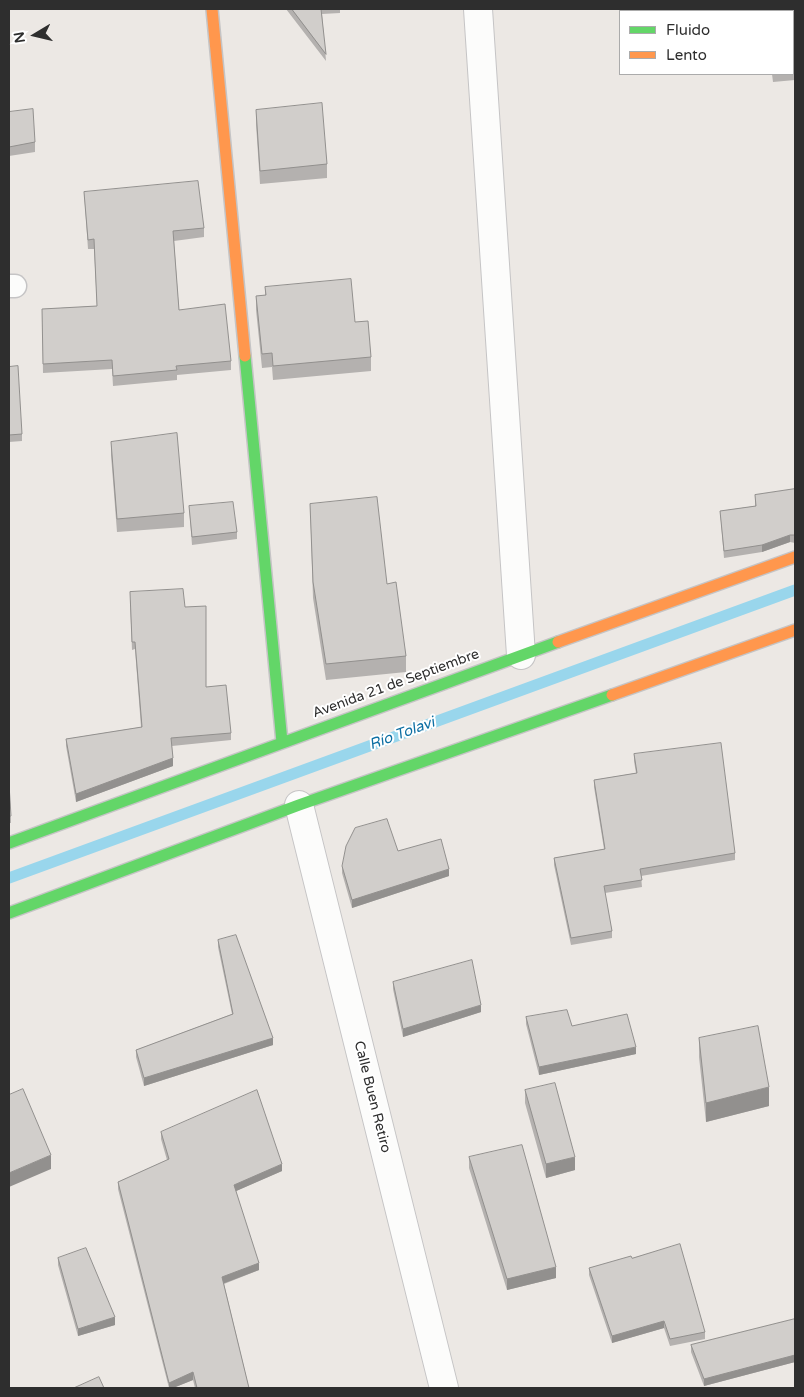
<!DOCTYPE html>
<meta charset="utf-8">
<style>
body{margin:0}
#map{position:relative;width:804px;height:1397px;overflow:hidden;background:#ece8e4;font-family:"Varela Round",sans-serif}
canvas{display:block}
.frame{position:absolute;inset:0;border:10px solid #2e2e2e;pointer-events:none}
.legend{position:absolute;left:619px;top:10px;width:175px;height:65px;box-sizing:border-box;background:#fff;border:1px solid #ababab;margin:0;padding:6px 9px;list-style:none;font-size:15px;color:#2e2e2e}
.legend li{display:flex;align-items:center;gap:10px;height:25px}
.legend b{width:25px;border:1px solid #ababab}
.north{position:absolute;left:10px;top:10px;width:50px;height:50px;-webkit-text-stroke:4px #fff;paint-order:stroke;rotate:261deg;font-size:14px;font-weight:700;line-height:20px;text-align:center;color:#2e2e2e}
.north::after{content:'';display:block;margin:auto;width:18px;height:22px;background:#2e2e2e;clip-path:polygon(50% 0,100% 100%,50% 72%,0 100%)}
</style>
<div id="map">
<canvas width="804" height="1397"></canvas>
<div class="frame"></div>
<ul class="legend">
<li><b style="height:6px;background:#63d668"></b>Fluido</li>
<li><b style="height:6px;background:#ff974d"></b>Lento</li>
</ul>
<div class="north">N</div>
</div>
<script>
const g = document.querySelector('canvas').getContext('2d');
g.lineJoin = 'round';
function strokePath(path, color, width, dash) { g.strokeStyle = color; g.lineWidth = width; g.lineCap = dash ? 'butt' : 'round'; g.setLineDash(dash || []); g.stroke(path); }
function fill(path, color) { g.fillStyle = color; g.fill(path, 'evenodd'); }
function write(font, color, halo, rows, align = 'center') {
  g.font = font + ' "Varela Round",sans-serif'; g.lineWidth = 4; g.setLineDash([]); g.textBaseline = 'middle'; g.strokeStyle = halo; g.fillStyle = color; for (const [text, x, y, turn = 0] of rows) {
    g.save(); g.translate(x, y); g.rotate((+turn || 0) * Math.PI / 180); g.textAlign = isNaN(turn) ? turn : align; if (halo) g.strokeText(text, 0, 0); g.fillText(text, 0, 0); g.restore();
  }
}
const stream = new Path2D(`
 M9,878l786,-288`);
const lane = new Path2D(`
 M9,286h6`);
const street = new Path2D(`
 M478,9l43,646
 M299,805l145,583`);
const fast = new Path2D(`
 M245,356l37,386
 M9,843l549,-201
 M9,913l290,-108 313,-110`);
const slow = new Path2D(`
 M212,9l33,347
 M558,642l237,-85
 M612,695l183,-65`);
const wall = new Path2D(`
 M286,9h54v4l-18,1 4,47z
 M793,16h2v64l-22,2 -1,-8h21z
 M256,110l71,54v14l-67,6 -4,-60z
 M9,112l26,30v10l-26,4z
 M84,192l120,36v9l-30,4 5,69 52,51v9l-54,5v5l-64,6 -1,-17 -69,4 -1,-64 55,-3 -3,-57h-6z
 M265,287l90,35 16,35v14l-98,9 -1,-13 -10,1 -6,-58v-14l9,-1z
 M9,367l13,67v7l-13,1z
 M111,442l73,71v14l-67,5 -6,-77z
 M795,489v54l-5,-1 -28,10 -38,6 -4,-47 35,-5v-11z
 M310,504l77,80 19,72v16l-80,8 -13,-82z
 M189,506l48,26v7l-45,6z
 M130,600l55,7 21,80 25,46v7l-59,6 1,20 -97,36 -10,-56v-7l75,-12 -6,-78 -3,1z
 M634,754l101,99v7l-94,16 1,11 -37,6 7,38v7l-41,7 -17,-80v-7l50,-9 -10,-62v-7l42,-7 -2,-12z
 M9,784l2,32v7h-2z
 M398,851l51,25 -97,32 -10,-35v-7z
 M218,940l55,105 -129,41 -8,-29v-7l96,-36 -14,-67z
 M393,982l88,30 -78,25 -10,-48z
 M526,1017l46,9 64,28 -97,21 -13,-51z
 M699,1038l70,68 -63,16 -7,-65z
 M525,1090l50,80 -29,8 -21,-75z
 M161,1132l121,39 -46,20 23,79 -35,14 25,104h-54l-2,-8 -20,8h-4l-51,-199v-7l49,-22 -6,-21z
 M469,1157l87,121 -49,12 -38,-122z
 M58,1258l57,67 -37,11 -20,-71z
 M632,1258l73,74v7l-35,7 -6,-18 -52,15 -23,-68v-7z
 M795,1319v43l-91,24 -13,-34v-7z`);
const shadedWall = new Path2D(`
 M790,535v7l-28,10v-7z
 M173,758v8l-97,36v-8z
 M449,869v7l-97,32v-8z
 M481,1005v7l-78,25v-8z
 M273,1038v7l-129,41v-8z
 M636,1047v7l-97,21v-8z
 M769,1087v19l-63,16v-19z
 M51,1155v14l-42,18v-14z
 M575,1157v13l-29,8v-14z
 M282,1164v7l-48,21v-7z
 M259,1263v7l-37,14v-7z
 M556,1267v11l-49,12v-11z
 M115,1317v8l-37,11v-7z
 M664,1321v7l-52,15v-7z
 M795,1355v7l-91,24v-7z
 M193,1372v8l-20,8h-4v-5z`);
const building = new Path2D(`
 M292,9h29l5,45z
 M793,16h2v57h-2z
 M322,103l5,61 -67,7 -4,-61z
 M33,109l2,33 -26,5v-35z
 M198,181l6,47 -31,3 6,79 46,-6 6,57 -55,5 1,4 -64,6 -1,-16 -69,4 -1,-55 55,-3 -3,-67 -6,1 -4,-48z
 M351,279l4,43 13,-1 3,36 -98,9 -1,-13 -10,1 -6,-58 10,-1 -1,-8z
 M18,366l4,68 -13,1v-68z
 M177,433l7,80 -67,6 -6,-77z
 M795,489v46h-5l-28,10 -38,6 -4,-40 36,-5 -1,-11z
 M377,497l10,87 9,-2 10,74 -80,8 -13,-82 -3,-78z
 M233,502l4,30 -45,5 -3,-31z
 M183,589l2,18 21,-1v81l20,-2 5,48 -60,5 2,20 -97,36 -10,-55 76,-12 -7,-85h-3l-2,-50z
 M721,743l14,110 -95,16 2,11 -38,6 8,45 -41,7 -17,-80 51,-9 -11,-69 43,-7 -3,-19z
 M9,784l2,32h-2z
 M387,819l11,32 43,-12 8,30 -97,31 -10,-34 4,-20 9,-18z
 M236,935l37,103 -129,40 -8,-28 97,-36 -15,-74z
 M472,960l9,45 -78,24 -10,-47z
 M567,1010l5,16 55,-12 9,33 -97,20 -13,-50z
 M758,1026l11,61 -63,16 -7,-65z
 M555,1083l20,74 -29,7 -21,-74z
 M23,1089l28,66 -42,18v-78z
 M257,1090l25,74 -48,21 25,78 -37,14 27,111h-52l-4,-16 -24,11 -51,-201 51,-23 -8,-27z
 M522,1145l34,122 -49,12 -38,-122z
 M680,1244l25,88 -35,7 -6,-18 -52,15 -23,-68 42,-12 1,2z
 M86,1248l29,69 -37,12 -20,-71z
 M795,1319v36l-91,24 -13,-34z
 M99,1377l5,11h-30z`);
const streetNames = [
 ["Avenida 21 de Septiembre",396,684,-20],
 ["Calle Buen Retiro",372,1097,76]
];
const waterNames = [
 ["Río Tolavi",402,734,-20]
];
strokePath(stream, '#99d6ec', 11);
strokePath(lane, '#c5c4c5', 25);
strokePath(street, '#c5c4c5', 30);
strokePath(fast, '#c5c4c5', 14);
strokePath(slow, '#c5c4c5', 14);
strokePath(lane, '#fcfcfb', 22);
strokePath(street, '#fcfcfb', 28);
strokePath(fast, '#63d668', 11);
strokePath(slow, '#ff974d', 11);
fill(wall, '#b4b1af');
fill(shadedWall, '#92908e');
fill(building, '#d1cecb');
strokePath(building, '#92908e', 1);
write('14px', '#2e2e2e', '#fff', streetNames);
write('italic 15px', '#0d6fa3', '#fff', waterNames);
</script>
